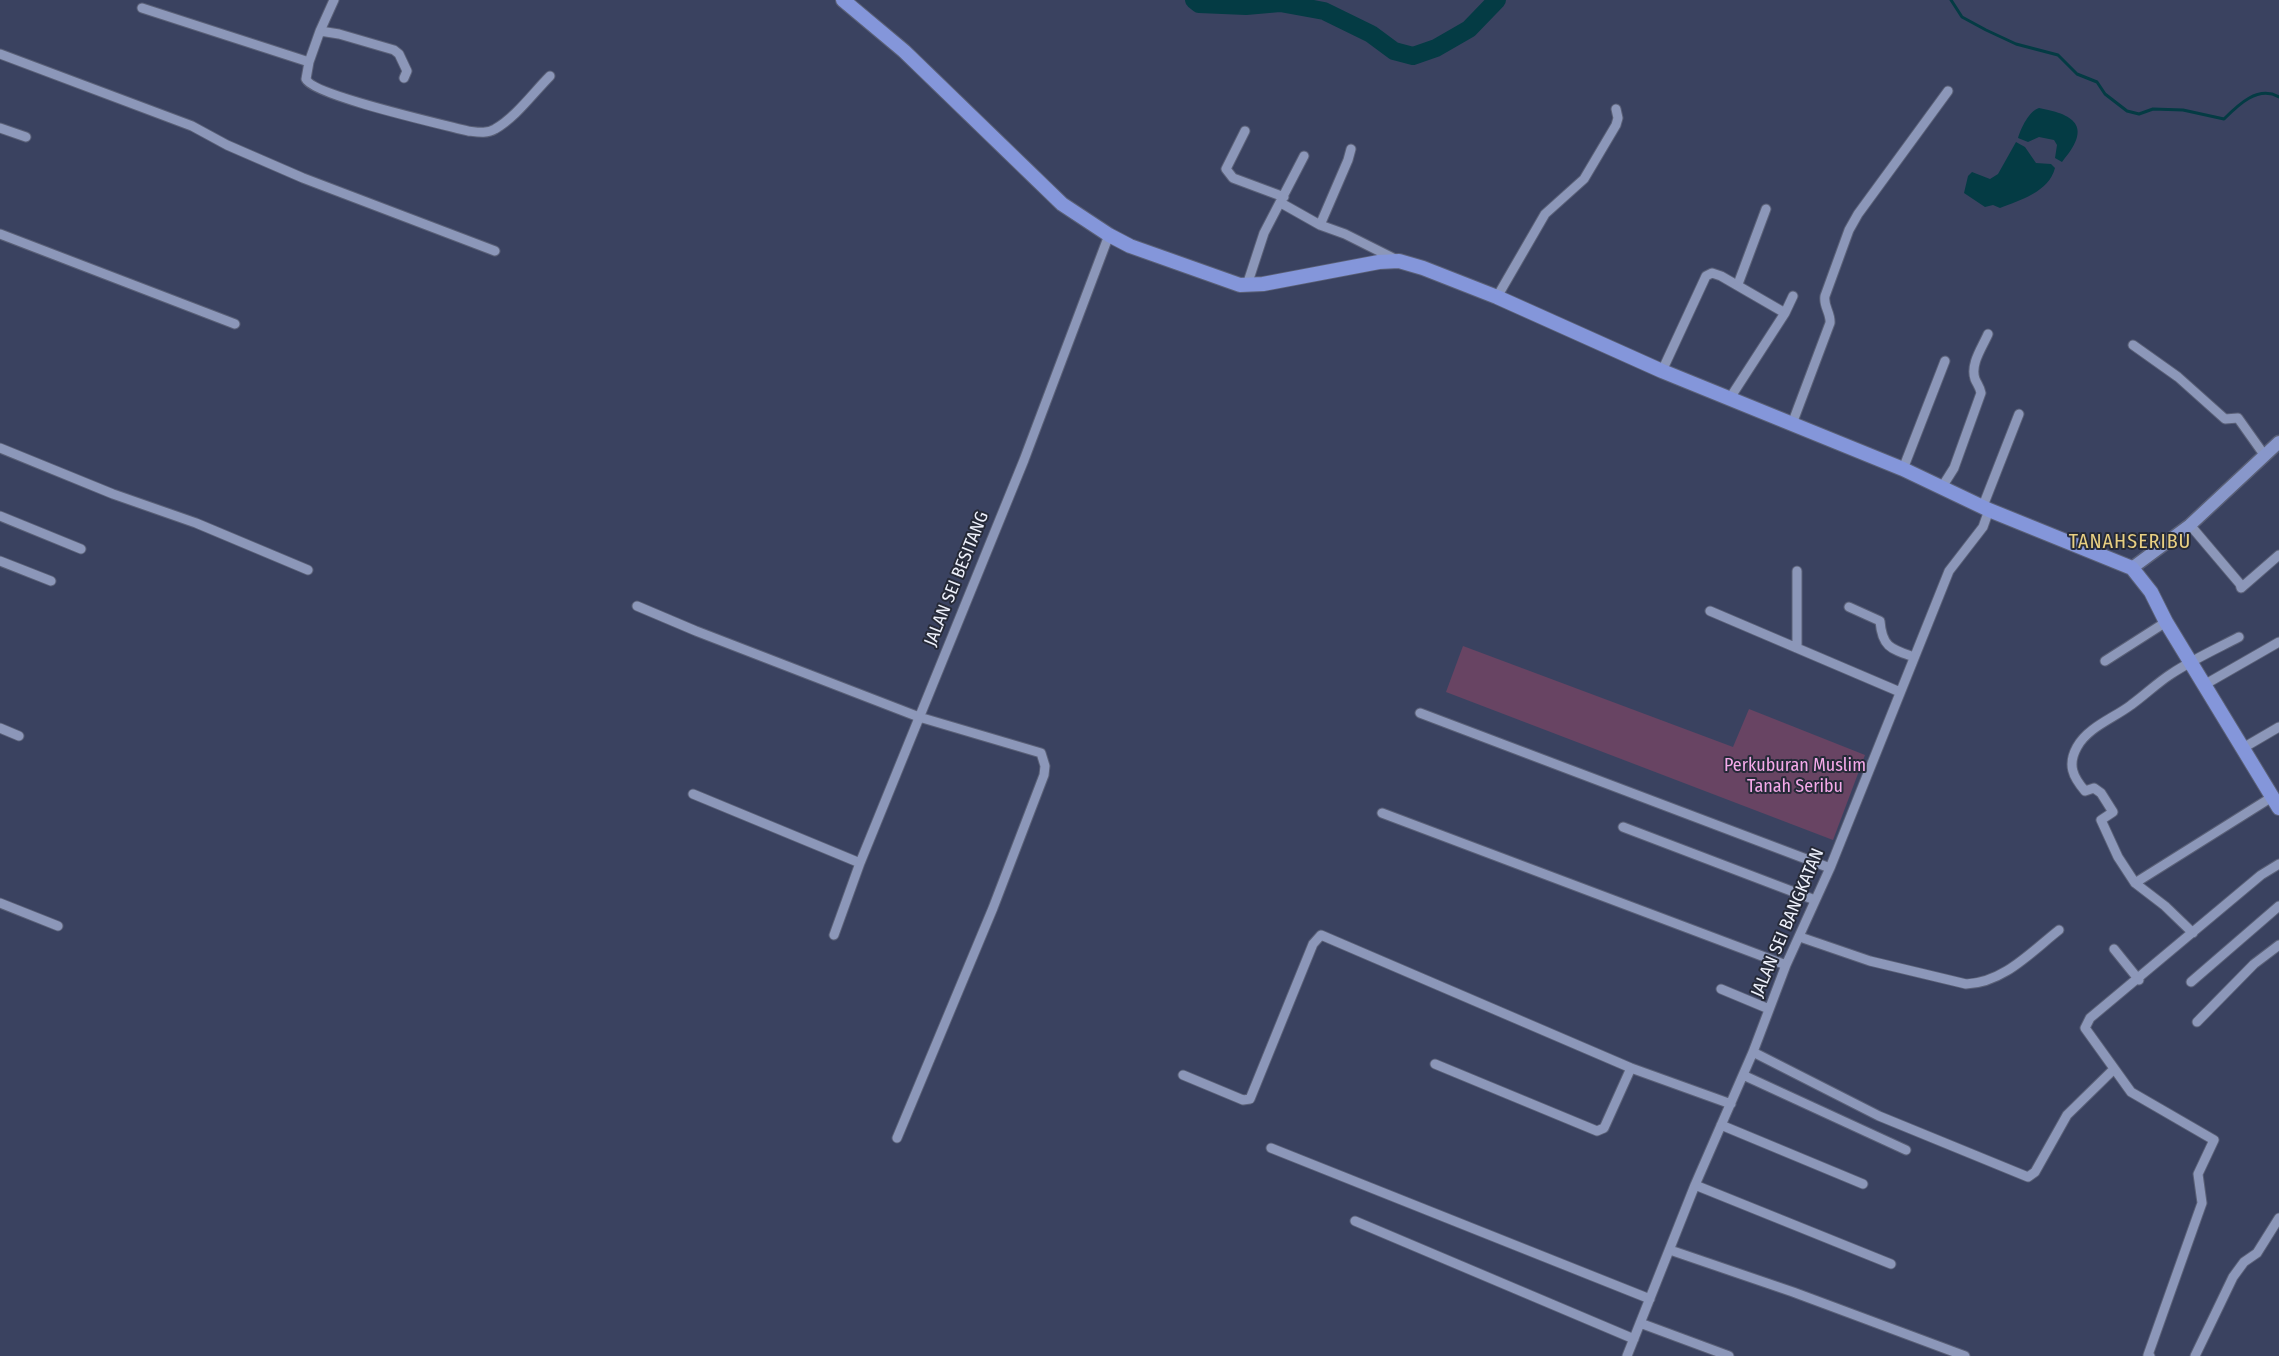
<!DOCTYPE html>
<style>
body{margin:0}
canvas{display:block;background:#3a4260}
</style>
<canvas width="2279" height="1356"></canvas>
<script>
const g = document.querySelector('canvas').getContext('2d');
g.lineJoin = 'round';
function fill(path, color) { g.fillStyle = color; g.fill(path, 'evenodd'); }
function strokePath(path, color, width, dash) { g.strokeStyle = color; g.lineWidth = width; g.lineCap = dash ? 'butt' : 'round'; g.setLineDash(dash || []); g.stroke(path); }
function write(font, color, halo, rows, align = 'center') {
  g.font = font + ' "Fira Sans Condensed",sans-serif'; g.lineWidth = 4; g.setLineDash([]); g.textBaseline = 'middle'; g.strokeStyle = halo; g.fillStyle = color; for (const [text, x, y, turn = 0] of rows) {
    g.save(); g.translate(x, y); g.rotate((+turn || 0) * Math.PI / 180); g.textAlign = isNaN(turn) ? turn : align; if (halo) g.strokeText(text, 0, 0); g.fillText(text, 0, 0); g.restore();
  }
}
const green = new Path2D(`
 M1463,646l270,101 16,-38 116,46 -32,85 -387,-148z`);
const water = new Path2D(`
 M2039,108c39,7 52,20 23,54l-7,-4 2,-13 -3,-5 -15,-3 -11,5 -10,-4c3,-10 11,-27 21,-30z
 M2016,142l9,5 11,16 15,1 4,4c-6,24 -35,32 -55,40l-7,-3 -8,2 -21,-14 4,-17 4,-4 18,7 8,-5z`);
const stream = new Path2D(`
 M1951,0l11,17 24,13 30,14 42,11 19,19 20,8 8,12 22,17 12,3 14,-5 30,1 41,9c14,-14 34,-34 55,-22`);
const river = new Path2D(`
 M1194,0l5,4 47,2 34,-3 44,8 47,23 23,17 19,5 23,-8 33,-19 28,-29`);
const minor = new Path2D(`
 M334,0l-14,31 -11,31 -3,17c6,16 139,46 162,52 9,1 19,3 27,-2 21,-12 38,-36 55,-53
 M142,8l167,54
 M320,31l19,3 55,16 5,4 8,17 -3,7
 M0,54l192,72 35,19 76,33 192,73
 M0,128l26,9
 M1245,131l-19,38 7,9 51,19
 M1351,149l-3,11 -28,65 25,9 52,26
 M1281,203l39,22
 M0,234l235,90
 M1738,284l28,-75
 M1247,285l17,-52 40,-77
 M1497,297l48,-83 39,-35 32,-54 2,-7 -2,-9
 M2133,345l45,32 47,42 13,-1 27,38
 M1662,371l44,-95 6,-3 9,3 64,37
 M1730,398l55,-85 8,-17
 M1792,424l38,-101c1,-10 -7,-17 -5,-27l24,-66 9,-16 90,-123
 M0,448l113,46 83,29 112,47
 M1903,469l42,-108
 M1942,487l12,-19 27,-75c-1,-6 -4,-9 -6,-14 -5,-15 7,-31 13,-45
 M1983,506l36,-92
 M0,516l81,33
 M2190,525l50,59 1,4 38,-33
 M0,561l51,20
 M637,606l59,25 223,86 122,36 4,13 -1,9 -51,133 -96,230
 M1849,607l31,14c2,26 11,28 34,36
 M1710,611l190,81
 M1797,648v-77
 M2105,661l61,-39
 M2204,685l75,-43
 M1420,713l410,155
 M0,728l19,8
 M2243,748l36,-21
 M693,794l167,69
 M1382,813l404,152
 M1623,827l192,73
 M2135,883l137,-86
 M0,903l58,23
 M2193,933l-28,-27 -30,-23 -17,-26 -17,-37 12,-8 -12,-19 -7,-5 -9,3c-12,-14 -18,-26 -8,-44 11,-20 37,-29 54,-42 14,-10 26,-22 40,-31 21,-14 45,-25 68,-37
 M834,935l26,-72 164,-403 85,-225
 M1800,937l70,24 96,23c37,-1 65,-32 93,-54
 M2114,949l25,31
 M2191,982l88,-76
 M1721,989l48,20
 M2197,1022l57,-58 25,-19
 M1753,1052l126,64 149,61 7,-5 32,-57 47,-46
 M1435,1064l162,67 7,-3 27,-60
 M1183,1075l60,25 7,-1 63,-155 8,-9 310,133 100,36
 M1743,1075l163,75
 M1721,1125l142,59
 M1271,1148l379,151
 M1695,1185l196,79
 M1355,1221l279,118
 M1670,1250l123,42 172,64
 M1640,1323l89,33
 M1627,1356l68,-171 58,-133 33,-87 44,-97 119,-297 34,-44 6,-17
 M2150,1356l-2,-1 54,-152 -4,-29 16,-34 -83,-48 -46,-64 5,-10 171,-143 18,-11
 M2195,1356l38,-79 11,-15 13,-9 22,-35`);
const secondary = new Path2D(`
 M2132,568l58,-43 89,-83`);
const primary = new Path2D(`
 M843,0l61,51 158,153 47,31 21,11 110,39 23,-1 116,-22 20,-1 24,7 74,29 165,74 241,98 86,41 143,58 19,24 15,30 113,186`);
const streetNames = [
 ["JALAN SEI BESITANG",957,579,-68],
 ["JALAN SEI BANGKATAN",1788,923,-67]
];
const parkNames = [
 ["Perkuburan Muslim",1795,766],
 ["Tanah Seribu",1795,787]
];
const quarterNames = [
 ["TANAHSERIBU",2130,542]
];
fill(green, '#684463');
fill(water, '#043b44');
strokePath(stream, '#043b44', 3);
strokePath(river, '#043b44', 18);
strokePath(minor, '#5a6077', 11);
strokePath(secondary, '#5a6077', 15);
strokePath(primary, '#5a6077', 16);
strokePath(minor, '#8c97b9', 9);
strokePath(secondary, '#8897ca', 12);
strokePath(primary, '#8496da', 14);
write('18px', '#edf0fb', '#262a38', streetNames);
write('18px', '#f5aaea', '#262a38', parkNames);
g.letterSpacing = '1px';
write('20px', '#e8cf82', '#262a38', quarterNames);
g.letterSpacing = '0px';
</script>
